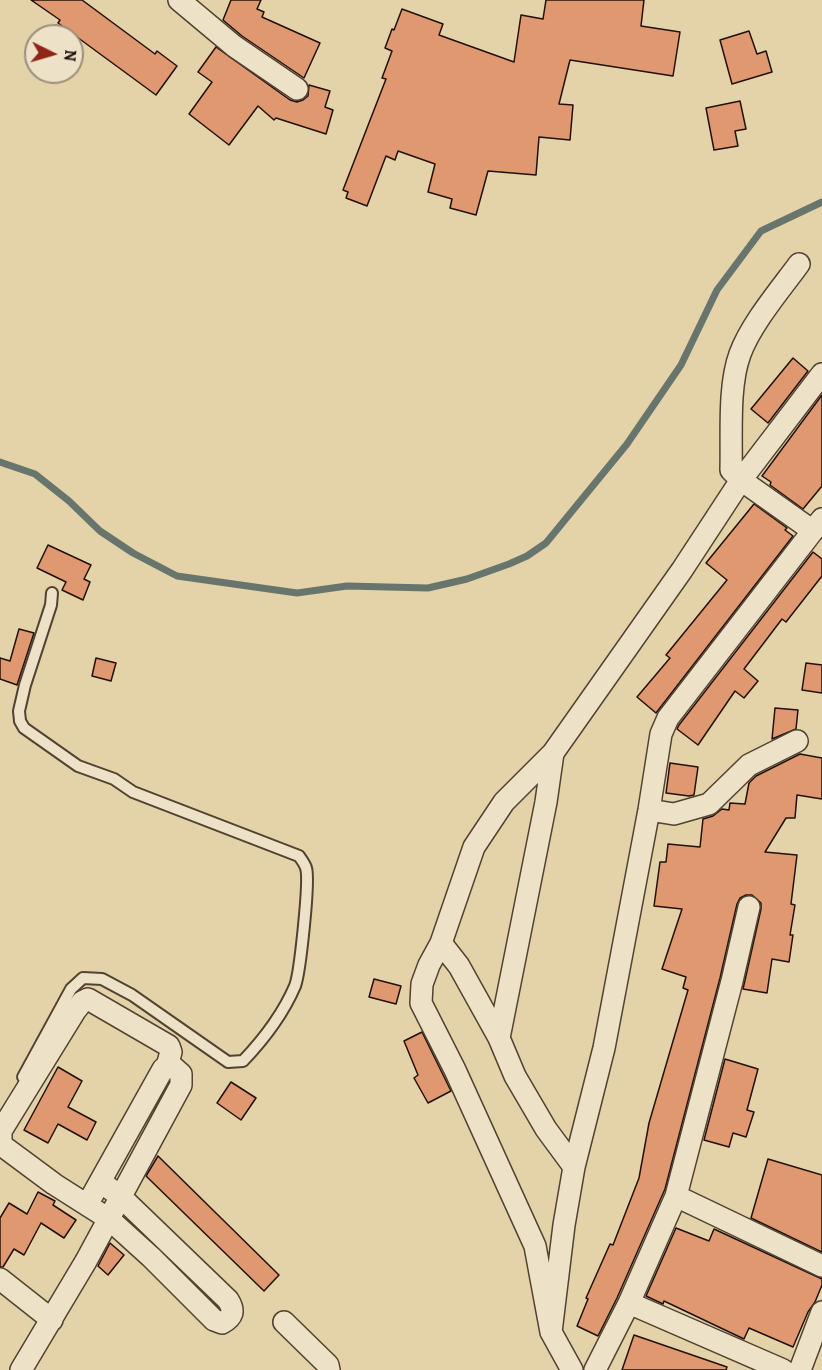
<!DOCTYPE html>
<style>
body{margin:0}
#map{position:relative;width:822px;height:1370px;overflow:hidden;background:#e4d3a9;font-family:Alegreya,serif}
canvas{display:block}
.north{position:absolute;left:24px;top:24px;width:60px;height:60px;box-sizing:border-box;background:#ede2c7;border:2px solid #9c8e7c;border-radius:50%;rotate:95deg;font-size:16px;font-weight:700;line-height:24px;text-align:center;color:#22110b}
.north::after{content:'';display:block;margin:auto;width:21px;height:27px;background:#8f2418;clip-path:polygon(50% 0,100% 100%,50% 72%,0 100%)}
</style>
<div id="map">
<canvas width="822" height="1370"></canvas>
<div class="north">N</div>
</div>
<script>
const g = document.querySelector('canvas').getContext('2d');
g.lineJoin = 'round';
function strokePath(path, color, width, dash) { g.strokeStyle = color; g.lineWidth = width; g.lineCap = dash ? 'butt' : 'round'; g.setLineDash(dash || []); g.stroke(path); }
function fill(path, color) { g.fillStyle = color; g.fill(path, 'evenodd'); }
const stream = new Path2D(`
 M0,462l35,12 34,27 31,30 33,22 44,23 120,17 50,-7 81,2 39,-9 42,-15 18,-8 19,-13 81,-99 54,-79 36,-75 44,-59 61,-29`);
const building = new Path2D(`
 M31,0h51l73,54 2,-3 20,15 -21,29 -60,-44 -38,-28 2,-3z
 M231,0h30l-4,9 7,3 -2,5 58,26 -16,35 -62,-42 -19,-16z
 M546,0h98l-3,26 39,6 -7,44 -103,-16 -11,44 14,1 -3,35 -31,-3 -3,38 -48,-4 -12,44 -26,-7 2,-9 -24,-7 7,-28 -37,-13 -3,9 -9,-4 -19,50 -21,-8 2,-6 -5,-2 43,-111 -4,-1 10,-27 -7,-3 7,-19 2,1 8,-21 41,15 -4,11 75,27 7,-47 22,4z
 M749,31l8,23 9,-3 6,21 -40,12 -12,-44z
 M216,47l74,53 7,2 6,-2 5,-4 1,-11 21,6 -5,16 8,3 -7,24 -50,-16 -2,2 -16,-14 -29,39 -40,-31 23,-32 -14,-10z
 M740,101l6,28 -11,2 3,15 -24,4 -8,-42z
 M793,358l15,13 -40,52 -17,-14z
 M822,395v91l-19,23 -33,-24 1,-3 -9,-6z
 M754,504l33,24 -2,2 8,6 -137,177 -19,-16 33,-39 -4,-3 61,-75 -21,-17z
 M48,545l43,20 -7,14 6,3 -7,18 -21,-10 4,-8 -29,-14z
 M813,552l9,7v17l-36,46 -4,-3 -38,50 14,12 -14,17 -9,-7 -37,54 -21,-16 2,-4z
 M19,629l15,4 -17,52 -17,-6v-21l10,3z
 M96,658l20,5 -5,18 -19,-5z
 M806,663l16,2v28l-20,-3z
 M775,708l23,2 -2,19 -24,10z
 M800,754l22,4v41l-25,-4 -2,23h-9l-21,34 32,3 -6,49 4,1 -5,30h3l-4,27 -17,-3 -5,34 -24,-4 18,-80v-6l-9,-8h-6l-6,3 -3,6 -17,74 -55,211 -48,109 -19,38 -21,-10 11,-27 -2,-1 24,-54 3,1 26,-67 10,-55 39,-133 -5,-2 3,-11 -24,-8 20,-60 -28,-3 6,-44h6l2,-18 32,3 3,-28 10,-3 9,-7 7,1 1,-7 15,1 4,-21 7,-7z
 M670,763l28,4 -4,28 -5,1 -23,-3z
 M374,979l27,7 -5,18 -27,-7z
 M422,1032l29,59 -23,12 -14,-25 4,-3 -14,-34z
 M725,1059l33,10 -11,41 7,2 -8,25 -13,-4 -4,14 -25,-7z
 M58,1067l24,14 -14,26 28,15 -9,18 -29,-16 -10,19 -24,-13z
 M231,1082l25,16 -15,22 -24,-17z
 M158,1156l121,119 -15,16 -118,-115z
 M768,1159l54,16v77l-71,-34z
 M38,1192l17,9 -2,4 23,15 -12,18 -23,-15 -17,32 -10,-6 -11,18h-3v-49l9,-15 18,11z
 M676,1228l33,13 5,-12 108,50v6l-7,17 -7,10 -15,35 -44,-19 -5,11 -80,-38 -1,3 -17,-8z
 M110,1243l14,12 -16,20 -10,-9z
 M634,1335l93,32 -1,3h-104z`);
const lane = new Path2D(`
 M23,1077l48,-88 12,-11 19,1 30,16 96,67 15,-1c20,-21 40,-47 52,-75 5,-13 15,-106 11,-118 -1,-4 -5,-9 -7,-12l-166,-64 -19,-13 -36,-13 -54,-38 -4,-7 -1,-10 6,-26 26,-80 1,-12`);
const street = new Path2D(`
 M179,0l55,46 63,43
 M813,531l-72,-51 81,-106
 M553,753l-49,49 -30,45 -33,96 -12,22 -7,19 -1,19 34,67 80,176 16,86 21,38
 M649,810l25,4 35,-10 40,-39 48,-24
 M441,943l18,23 40,72
 M574,1167l-28,-38 -31,-53 -16,-38 47,-236 7,-49 129,-183 59,-90 -10,-10c1,-35 -3,-84 9,-116 11,-30 40,-64 59,-90
 M676,1196l146,70
 M87,1205l76,-136 4,-3 4,-14 -2,-6 -81,-47 -6,3 -7,9 -74,120v11l3,5 50,37 55,35 42,38 63,63 8,3c11,-6 13,-12 6,-23l-107,-103 -20,-15
 M0,1279l52,41
 M629,1303l154,67
 M284,1322l44,43 1,5
 M551,1332l13,-107 10,-58 30,-119 45,-238 12,-76 7,-16 154,-199
 M21,1370l65,-109 95,-176v-11l-9,-8h-5
 M595,1370l34,-67 47,-107 56,-215 17,-74
 M800,1370l22,-58`);
strokePath(stream, '#68756d', 7);
fill(building, '#df986f');
strokePath(building, '#22110b', 1.5);
strokePath(lane, '#524232', 14);
strokePath(street, '#524232', 24);
strokePath(lane, '#ede2c7', 10);
strokePath(street, '#ede2c7', 21);
</script>
